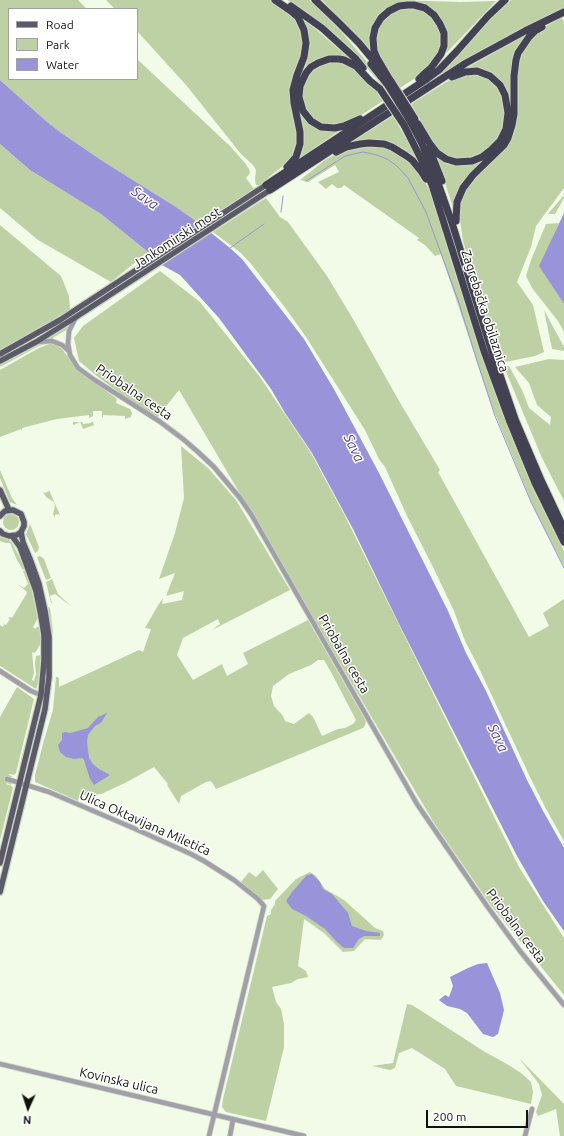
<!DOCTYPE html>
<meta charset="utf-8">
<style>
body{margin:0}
#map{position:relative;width:564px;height:1136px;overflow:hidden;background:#f2fae8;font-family:Ubuntu,sans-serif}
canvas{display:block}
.legend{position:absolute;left:8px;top:8px;width:130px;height:72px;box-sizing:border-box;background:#fff;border:1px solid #9fa19e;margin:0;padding:5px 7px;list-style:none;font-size:12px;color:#10130d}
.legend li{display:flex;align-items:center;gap:8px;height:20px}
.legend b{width:20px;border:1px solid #9fa19e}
.north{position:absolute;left:8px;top:1088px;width:40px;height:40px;-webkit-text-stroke:3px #fff;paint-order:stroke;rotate:183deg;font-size:11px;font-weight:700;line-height:16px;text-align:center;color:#10130d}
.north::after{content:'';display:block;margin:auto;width:14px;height:18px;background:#10130d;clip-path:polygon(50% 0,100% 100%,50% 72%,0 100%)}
.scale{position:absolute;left:426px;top:1110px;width:102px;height:18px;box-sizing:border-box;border:2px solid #10130d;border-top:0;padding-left:5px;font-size:12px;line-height:14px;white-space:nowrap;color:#10130d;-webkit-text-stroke:3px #fff;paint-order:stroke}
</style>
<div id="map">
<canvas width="564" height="1136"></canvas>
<ul class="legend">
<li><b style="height:5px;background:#5b5a68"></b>Road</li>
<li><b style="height:11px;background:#bed1a5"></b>Park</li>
<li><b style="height:11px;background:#9993d9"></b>Water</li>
</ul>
<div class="north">N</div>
<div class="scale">200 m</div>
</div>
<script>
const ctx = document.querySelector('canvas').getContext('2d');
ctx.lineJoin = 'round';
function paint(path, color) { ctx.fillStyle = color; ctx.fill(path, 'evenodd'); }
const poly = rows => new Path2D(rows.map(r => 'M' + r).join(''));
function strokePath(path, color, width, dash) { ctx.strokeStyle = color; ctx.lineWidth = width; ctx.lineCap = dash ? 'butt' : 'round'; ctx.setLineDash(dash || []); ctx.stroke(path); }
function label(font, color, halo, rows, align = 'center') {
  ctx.font = font + ' Ubuntu,sans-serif'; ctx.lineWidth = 3; ctx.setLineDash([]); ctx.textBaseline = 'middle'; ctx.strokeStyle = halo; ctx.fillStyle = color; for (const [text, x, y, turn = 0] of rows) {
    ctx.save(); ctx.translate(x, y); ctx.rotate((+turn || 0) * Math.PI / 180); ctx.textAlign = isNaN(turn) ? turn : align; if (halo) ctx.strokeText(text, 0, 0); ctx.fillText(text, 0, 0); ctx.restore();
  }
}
const green = poly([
 [0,0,78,0,87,9,9,9,9,79,137,79,137,59,230,146,245,163,249,169,250,173,246,178,254,189,200,224,176,207,104,162,60,132,46,121,0,80],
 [106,0,270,0,287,11,297,21,303,36,302,50,293,79,298,131,296,152,288,162,259,185,256,185,255,180,256,170,253,165,241,154,186,85,137,31,137,9,115,9],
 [287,0,309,0,319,9,339,29,356,49,374,70,391,95,390,96,382,85,357,57,301,9],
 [322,0,398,0,460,2,496,1,438,62,445,28,415,3,377,20,376,59,354,34],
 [511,0,564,0,564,9,493,44,470,57,407,97,434,77,495,14],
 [413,7,426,12,439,25,442,41,437,57,420,75,400,88,382,61,376,47,376,41,379,25,391,12,396,9],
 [300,16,320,33,351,60,322,58,297,90,312,124,343,128,300,158,303,148,304,136,297,106,296,94,309,43,307,29],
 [561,18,564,21,564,188,536,226,531,247,517,282,533,305,544,352,535,356,500,363,463,241,460,220,460,210,461,200,466,191,472,180,504,149,521,53,526,44,541,29],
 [531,32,521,43,512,112,503,86,467,68],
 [337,61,352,66,370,83,383,101,355,119,340,126,320,124,306,112,301,90,307,75,320,63],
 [476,74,488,78,499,88,505,108,504,124,499,136,496,141,483,153,472,158,458,159,446,156,441,152,434,144,411,104,448,81,457,77],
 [393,116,404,135,419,163,406,150,394,144,350,143],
 [503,140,470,174,454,211,442,174,433,150,464,164],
 [0,144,30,170,101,214,148,252,111,282,38,240,0,208],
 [360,146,383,146,404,156,424,179,432,197,457,279,498,402,532,487,564,551,564,567,533,506,491,404,441,254,435,256,425,245,417,240,419,238,344,185,341,188,337,188,332,184,326,189,318,182,339,172,335,165,308,182,300,180,325,160,334,155],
 [564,195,564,198,555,214,548,214],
 [266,198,280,217,288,222,327,276,353,319,399,401,440,470,438,472,529,637,549,626,543,613,564,599,564,841,546,809,530,777,477,664,465,641,454,611,433,567,407,516,385,467,379,459,365,430,306,337,284,306,252,265,241,253,213,232],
 [559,223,540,266,564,304,564,332,558,321,532,288,526,276,531,260,546,224],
 [0,225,61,276,69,296,70,310,0,352],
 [160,271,200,302,260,377,311,453,345,516,519,867,564,938,564,995,490,904,434,823,179,390,156,419,98,377,79,361,74,338,83,326],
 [84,307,84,309,39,337,0,359,0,356],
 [544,310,564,347,564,351,552,349],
 [70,324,68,329,51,339,45,339],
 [46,343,45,344,37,347,0,367,0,365,39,345],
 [51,343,55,344,62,349,77,369,117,399,116,403,130,409,132,413,131,417,125,419,125,416,103,415,103,418,102,417,102,411,93,411,93,416,89,418,89,415,57,419,22,428,22,431,21,429,0,437,0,370,37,349],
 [549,359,564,360,564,501,542,458,504,367,509,366,522,390,529,408,550,425,551,417,537,405,529,383,515,367],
 [73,422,82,422,83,424,91,423,91,422,93,422,94,425,83,429,80,422,73,425],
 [181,446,208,468,236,500,290,590,212,630,220,624,218,619,183,638,177,655,193,680,222,664,227,676,248,664,243,653,308,620,366,721,365,725,363,728,216,789,211,781,206,782,181,796,179,804,167,785,168,784,154,767,125,783,101,794,89,796,80,794,78,801,35,782,35,775,44,740,53,710,56,677,58,677,59,679,59,687,139,650,143,652,151,629,145,628,157,607,163,598,162,604,182,600,184,591,166,596,175,573,159,579,175,533,184,498],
 [318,660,324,660,331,672,356,720,353,724,345,728,338,729,322,736,313,717,309,713,294,724,285,721,283,716,274,706,271,696,273,686,289,674,311,665],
 [0,470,12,498,17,505,10,502,0,478],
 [48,489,49,490,60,515,60,516,59,514,55,515,55,518,53,514,55,506,54,502,46,497,43,492,45,493,49,491],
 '3 522a8 8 0 1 1 16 0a8 8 0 1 1-16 0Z',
 [30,524,39,547,38,551,35,553,26,534],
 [0,537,9,540,12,543,25,568,23,570,17,560,10,543,6,543,0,541],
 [40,556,44,559,51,578,46,580,37,557],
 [23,571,26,571,31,587,38,618,33,627,35,629,37,627,39,627,40,633,41,643,35,653,32,652,34,673,32,680,34,681,36,674,35,663,36,656,41,655,39,676,37,687,36,689,0,666,0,625,3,627,4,624,6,625,10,619,8,618,10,617,12,618,27,593,26,591,17,584,24,588,28,584],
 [52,579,58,594,72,607,55,594,50,596,52,603,51,603,46,582],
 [48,607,50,608,53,632,52,633,50,632],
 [46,652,48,662,45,696,41,713,27,770,36,731],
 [17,687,34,699,16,773,14,775,9,774,9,775,13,777,8,777,7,781,12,783,11,785,7,783,6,784,12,786,13,788,0,840,0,717],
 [37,698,38,701,20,768,19,768],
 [263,870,278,889,270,899,262,900,241,882,249,872,256,877],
 [310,872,316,876,325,889,344,900,375,928,383,931,384,935,381,940,365,939,354,951,343,952,324,933,304,919,298,966,306,971,308,977,298,979,291,983,272,987,276,1002,281,1009,284,1024,284,1047,266,1121,226,1112,222,1107,223,1099,267,916,271,914,271,910,275,904,275,901,296,879],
 [407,1004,412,1005,423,1012,485,1052,507,1064,521,1073,531,1082,533,1092,531,1104,456,1086,445,1069,412,1048,399,1053,395,1068,390,1070,372,1066,393,1063],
 [519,1058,564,1104,564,1136,560,1136,556,1109,538,1116,536,1112,542,1095,539,1084]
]);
const water = poly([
 [0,80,46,121,60,132,104,162,176,207,200,224,230,248,242,259,304,339,335,391,379,473,448,611,466,653,486,691,527,780,543,811,564,848,564,931,543,901,517,856,398,622,353,529,312,453,285,413,271,389,219,318,180,275,162,265,148,252,101,214,30,170,0,144],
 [564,213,564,304,539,266],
 [107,713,101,723,95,726,88,735,87,742,89,758,93,764,99,769,110,775,94,785,90,779,84,760,82,758,74,759,66,757,60,752,58,745,62,740,62,733,65,732,70,733,88,728,98,717],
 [312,874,320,882,323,889,332,894,348,913,352,926,366,931,380,933,380,936,364,936,359,939,353,948,344,948,337,942,325,929,306,916,292,909,286,901,292,892,307,875],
 [487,963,500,993,504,1010,498,1034,493,1037,483,1034,467,1013,460,1009,447,1006,439,1000,445,995,449,997,453,986,450,977,468,968,478,964]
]);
const stream = poly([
 [306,181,345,156,363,152,377,155,387,159,397,166,408,178,426,212,459,303,478,364,495,416,531,502,564,568],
 [281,212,283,196],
 [230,248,264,224]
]);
const minor = poly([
 [76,317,69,331,68,344,70,355,78,368,93,379,159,421,183,439,198,452,214,467,240,498,251,514,417,804,487,906,520,951,564,1005],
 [37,342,52,341,62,345,69,351],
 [0,671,31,691,41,695],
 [7,779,49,792,131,827,191,854,204,861,234,880,258,899,264,906,209,1136],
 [0,1064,304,1136],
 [230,1136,233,1119],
 [525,1136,532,1109]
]);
const major = poly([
 [0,354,60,320,266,185],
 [0,361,36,342,76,317,270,190],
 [0,490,9,510],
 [0,516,5,511,13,510,21,514,24,522,24,526,21,532,17,535,9,536,3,534,0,531],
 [0,863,41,695,44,661,44,635,41,616,36,591,20,547,12,536],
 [0,892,45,709,49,677,49,637,45,611,39,584,30,559,23,542,21,532]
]);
const highway = poly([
 [275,0,291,11,298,17,304,30,306,43,304,57,297,75,293,90,294,103,300,132,300,144,296,157,287,167],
 [315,0,337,21,359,43,378,66],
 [291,6,322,28,355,58,363,68],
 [371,64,387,84],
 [390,80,377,58,374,51,373,38,375,28,381,18,389,11,399,6,408,5,414,5,425,8,434,15,440,24,444,33,444,46,441,54,431,68,423,75,419,79],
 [360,119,344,126,335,128,321,127,311,121,303,111,299,97,300,86,306,73,311,67,318,63,329,59,339,59,344,60,356,66,370,81,380,89],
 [410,121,422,144,438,183,452,223,491,349,515,419,541,480,564,529],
 [418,124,430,144,437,153,446,159,456,162,472,161,482,157,491,150,500,141,506,129,508,113,505,95,500,85,490,76,477,71,465,72,452,77],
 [404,125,422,161,432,185,484,351,510,422,535,483,564,542],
 [429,148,442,181],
 [336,152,346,147,360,144,369,143,384,144,392,147,405,155,412,160,421,171,426,179],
 [266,185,427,79,439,70,457,51,488,16,505,0],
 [270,190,466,63,525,31,564,12],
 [456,221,457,202,463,188,473,175,504,145,508,138,512,125,514,114,514,76,516,60,518,53,529,37,535,31,542,27]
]);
const highwayBridge = poly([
 [391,81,415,119],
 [387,84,410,121],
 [380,89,404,125]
]);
const streetNames = [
 ["Jankomirski most",177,238,-33],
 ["Zagrebačka obilaznica",485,311,72],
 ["Priobalna cesta",134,392,34],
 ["Priobalna cesta",344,654,60],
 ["Ulica Oktavijana Miletića",145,823,24],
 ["Priobalna cesta",516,926,53],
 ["Kovinska ulica",119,1081,13]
];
const waterNames = [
 ["Sava",145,198,35],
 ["Sava",354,448,64],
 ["Sava",498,738,64]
];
paint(green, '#bed1a5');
paint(water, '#9993d9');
strokePath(stream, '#9993d9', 1);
strokePath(minor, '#ced5c5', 6);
strokePath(major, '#ced5c5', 8);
strokePath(highway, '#ced5c5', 9);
strokePath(minor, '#a1a0a9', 4.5);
strokePath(major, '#5b5a68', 5.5);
strokePath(highway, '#434252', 7);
strokePath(highwayBridge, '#ced5c5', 9, []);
strokePath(highwayBridge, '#434252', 7);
label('13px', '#10130d', '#fff', streetNames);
label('italic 14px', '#4a3b8e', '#fff', waterNames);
</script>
